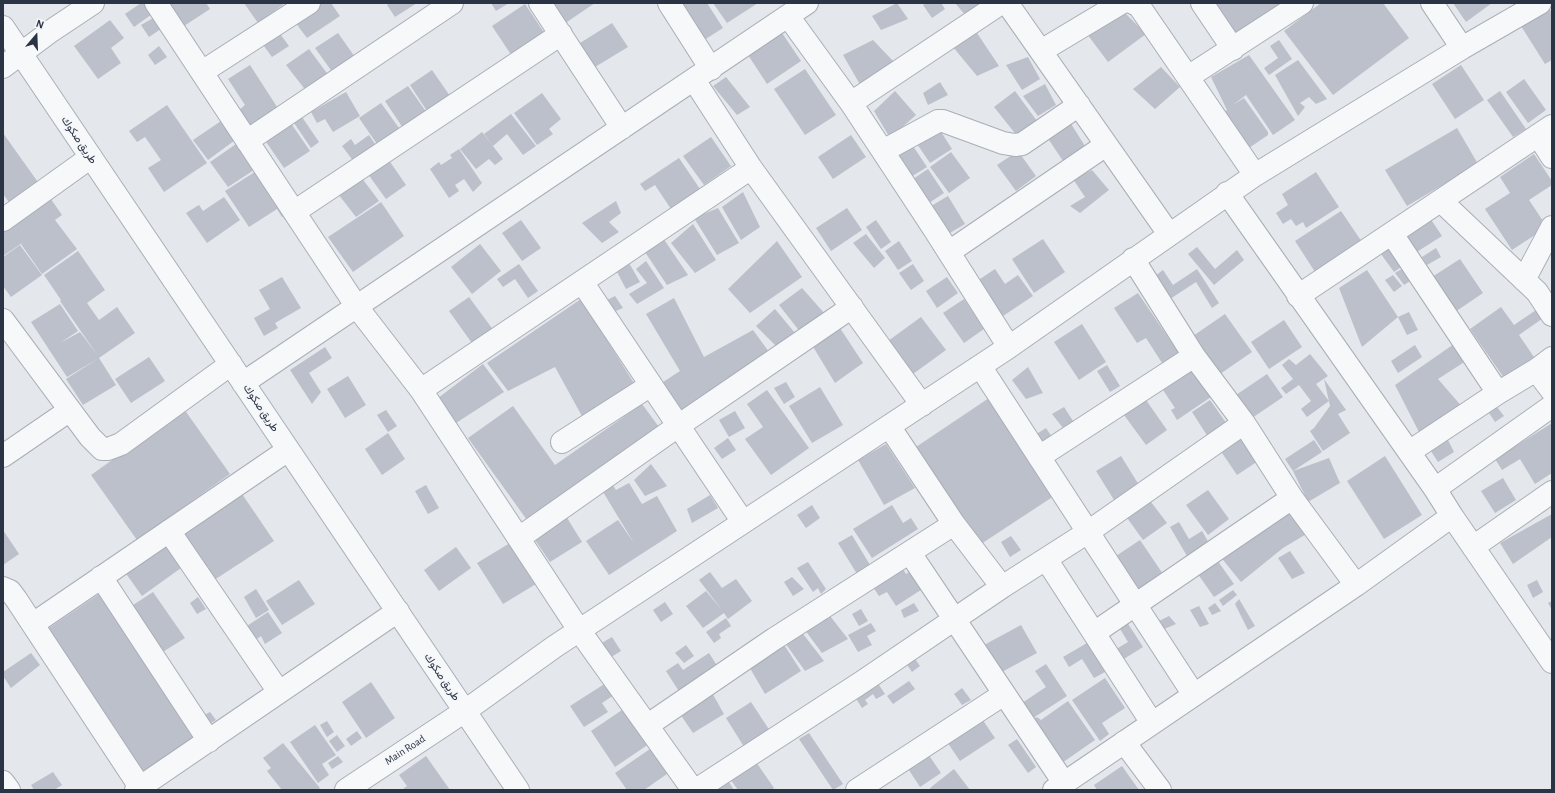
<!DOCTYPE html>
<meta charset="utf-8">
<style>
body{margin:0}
#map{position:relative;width:1555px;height:793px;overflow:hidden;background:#e4e7ec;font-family:"Alegreya Sans",sans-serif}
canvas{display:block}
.frame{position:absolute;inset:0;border:4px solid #2b3445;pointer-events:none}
.north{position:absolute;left:16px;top:16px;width:40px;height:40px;-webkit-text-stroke:3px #f4f6f9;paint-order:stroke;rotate:19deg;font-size:11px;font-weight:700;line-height:16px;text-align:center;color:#2b3445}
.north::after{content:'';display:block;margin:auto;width:14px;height:18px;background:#2b3445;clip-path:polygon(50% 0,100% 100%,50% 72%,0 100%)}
</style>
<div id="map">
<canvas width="1555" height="793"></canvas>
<div class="frame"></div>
<div class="north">N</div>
</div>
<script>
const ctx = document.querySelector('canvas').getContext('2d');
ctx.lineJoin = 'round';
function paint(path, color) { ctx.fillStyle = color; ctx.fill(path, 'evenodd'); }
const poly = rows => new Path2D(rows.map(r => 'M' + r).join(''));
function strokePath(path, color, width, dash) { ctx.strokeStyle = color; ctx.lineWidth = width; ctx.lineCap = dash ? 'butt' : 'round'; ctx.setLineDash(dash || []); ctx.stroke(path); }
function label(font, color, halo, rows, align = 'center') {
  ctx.font = font + ' "Alegreya Sans",Vazirmatn,sans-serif'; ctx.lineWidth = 3; ctx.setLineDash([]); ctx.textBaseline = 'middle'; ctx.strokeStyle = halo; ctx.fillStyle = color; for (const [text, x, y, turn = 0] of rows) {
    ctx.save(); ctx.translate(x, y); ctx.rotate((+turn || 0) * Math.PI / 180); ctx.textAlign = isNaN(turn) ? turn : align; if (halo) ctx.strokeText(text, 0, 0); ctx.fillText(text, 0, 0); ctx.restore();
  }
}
const building = poly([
 [141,3,149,3,155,12,134,27,125,14],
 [169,3,206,3,210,9,184,26],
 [244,3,283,3,284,4,258,23],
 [314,3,331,3,340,16,307,38,292,18],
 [389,3,417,3,395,17,387,5],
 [491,3,509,3,496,11],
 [549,3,595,3,564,24],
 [677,3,707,3,723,28,701,42],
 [713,3,758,3,727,23],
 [897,3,908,19,881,30,872,16],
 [926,3,941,3,945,9,932,18,923,5],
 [955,3,977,3,979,6,966,16],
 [1216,3,1295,3,1240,39],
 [1321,3,1383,3,1409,38,1333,95,1284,31],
 [1453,3,1492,3,1466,22],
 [525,4,545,34,512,56,492,26],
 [1549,8,1552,13,1552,60,1545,64,1521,26],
 [1124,12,1146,34,1108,62,1087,34],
 [153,18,161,29,149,37,141,25],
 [110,20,124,38,111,48,121,63,98,79,74,46],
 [612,23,628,47,595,67,580,43],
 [275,27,289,46,272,57,258,38],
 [338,33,355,57,333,73,315,48],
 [782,33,801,61,767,84,748,55],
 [977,33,999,66,977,76,953,47],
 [873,40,894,62,862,88,843,55],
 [1279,40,1292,59,1269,75,1264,68,1278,58,1270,46],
 [159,46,167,57,155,65,148,55],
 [309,49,329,76,307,92,286,65],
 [1249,55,1295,120,1273,135,1246,95,1233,105,1244,98,1268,132,1268,135,1249,148,1224,112,1227,110,1211,77],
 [1028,57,1040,79,1022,90,1006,65],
 [1298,60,1327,99,1316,104,1309,97,1300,103,1305,107,1298,116,1275,75],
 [250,65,279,110,250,129,239,110,245,105,228,79],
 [1461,65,1484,100,1455,119,1432,84],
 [1161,67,1180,87,1155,109,1133,89],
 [805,69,836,115,805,135,774,89],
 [432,70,450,96,427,111,410,85],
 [726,77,750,107,737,115,713,86],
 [1524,79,1546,110,1528,123,1506,92],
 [940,82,948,95,928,105,923,93],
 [1045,84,1056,105,1038,116,1023,96],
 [408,86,427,113,403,128,385,101],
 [895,91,916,115,890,138,874,111],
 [1015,91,1037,121,1018,137,994,107],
 [1500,91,1526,129,1513,137,1487,100],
 [346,92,360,116,333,132,325,119,317,123,311,112],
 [542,93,561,119,549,129,553,134,537,145,514,113],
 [381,103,399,128,377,144,359,118],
 [167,105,207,163,164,192,148,168,161,160,145,137,137,142,129,131],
 [511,114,536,146,523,155,507,134,493,146,484,134],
 [302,117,319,142,311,148,294,123],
 [224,119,238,138,208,160,193,140],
 [288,119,310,151,284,168,262,136],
 [1068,119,1085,146,1063,161,1045,134],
 [938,127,952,149,930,163,915,141],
 [1457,128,1478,164,1407,206,1385,170],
 [482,132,503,159,495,165,489,159,476,169,460,149],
 [3,133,40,185,11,205,3,194],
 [369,135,377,147,354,162,342,146,351,139,355,145],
 [851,135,866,157,833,179,818,157],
 [711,137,731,166,704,185,683,156],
 [909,140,927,167,906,180,889,153],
 [239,142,257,168,228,187,210,162],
 [459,149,482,183,473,192,464,179,455,185,459,191,449,198,430,169,439,162,441,165,452,158,450,155],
 [1018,151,1036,176,1016,191,997,165],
 [951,152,970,178,949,193,930,167],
 [1534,154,1552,181,1552,185,1529,200,1547,227,1512,250,1485,209,1510,193,1500,177],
 [386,156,406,185,386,199,365,170],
 [679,158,700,189,671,209,655,185,645,191,640,184],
 [261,168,290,212,282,217,277,209,249,227,225,191],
 [928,169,944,193,923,207,907,183],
 [1092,170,1109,190,1080,213,1070,206,1085,197,1073,179],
 [1316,172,1339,207,1306,228,1303,222,1296,226,1291,219,1283,224,1276,213,1288,205,1282,194],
 [358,173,379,201,356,217,335,190],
 [46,192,62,215,55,220,77,249,42,274,21,244,25,241,3,256,3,222],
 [743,192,760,227,741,240,722,207],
 [948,196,965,224,943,237,926,209],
 [224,197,240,220,207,243,186,213,199,205,203,211],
 [616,201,621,213,609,222,619,232,602,243,582,223],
 [381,202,404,236,380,253,369,237,380,253,353,272,328,237],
 [718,208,739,243,717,255,694,218],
 [847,208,862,230,831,251,816,228],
 [1341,211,1364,245,1317,275,1295,241],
 [1428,215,1442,236,1412,255,1399,234],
 [521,220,541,248,522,261,502,233],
 [876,220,891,242,881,249,866,227],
 [693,224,716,260,695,273,671,243],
 [866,234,885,258,874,268,853,243],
 [663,238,688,275,667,285,643,249],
 [1043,239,1065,272,1034,293,1012,259],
 [777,241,802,277,750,313,728,289],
 [899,241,912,261,898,270,885,251],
 [1388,243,1404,265,1394,272,1378,250],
 [480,244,501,271,472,294,451,267],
 [20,245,42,275,11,297,3,286,3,257],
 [1197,247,1215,269,1237,250,1244,260,1214,285,1188,254],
 [1436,248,1441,257,1427,265,1422,257],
 [78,251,105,290,87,303,99,320,117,307,135,333,99,358,67,377,31,322,60,304,78,331,60,343,80,332,98,356,60,301,61,300,44,275],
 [1460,259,1483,293,1455,312,1432,277],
 [646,261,664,288,637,304,629,294,647,283,636,269],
 [629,263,640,282,626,289,616,270],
 [519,264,538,291,528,298,515,279,503,287,497,279],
 [913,264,924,281,911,290,899,273],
 [1405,267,1413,279,1404,285,1395,273],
 [995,269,1005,284,1018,275,1033,296,997,320,977,281],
 [1197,269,1219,303,1212,308,1196,282,1170,299,1155,276,1163,270,1173,285],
 [1367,270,1398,317,1362,347,1339,288],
 [1393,275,1402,286,1394,292,1385,280],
 [282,277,301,308,275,323,278,328,264,336,254,318,270,309,259,290],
 [947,277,958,293,937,308,926,291],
 [802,288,825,314,801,333,779,305],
 [1138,293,1180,355,1164,366,1146,338,1137,343,1114,308],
 [615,296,623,308,611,313,605,301],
 [469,297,494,331,474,346,449,311],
 [674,298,704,357,753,330,772,356,678,420,657,386,680,371,646,314],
 [581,299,637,388,583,418,555,367,508,391,487,363],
 [964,299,984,329,964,343,943,313],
 [1501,307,1514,325,1539,308,1546,316,1519,335,1534,357,1504,378,1470,329],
 [775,309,795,333,777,347,756,326],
 [1409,312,1418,330,1407,335,1398,317],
 [1225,314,1252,352,1220,374,1193,336],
 [921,317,946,350,913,374,888,341],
 [1284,320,1302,347,1269,369,1251,342],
 [1082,324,1106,362,1079,380,1054,342],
 [840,328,863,363,835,383,812,345],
 [1454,344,1466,361,1438,379,1464,409,1420,434,1395,385],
 [1415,345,1422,357,1398,373,1391,361],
 [325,347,332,358,309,373,321,392,312,404,290,370],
 [1310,354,1328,376,1316,384,1329,401,1307,417,1301,409,1311,401,1299,385,1286,394,1281,388,1293,379,1282,365,1289,359,1296,365],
 [149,357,165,381,131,403,115,379],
 [99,358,116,385,83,405,66,379],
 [483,364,504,392,456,423,438,398],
 [1107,365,1120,386,1110,392,1097,371],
 [1195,366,1214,395,1177,420,1171,410,1175,408,1161,387],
 [1028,367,1043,393,1026,399,1012,380],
 [1267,374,1283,397,1252,418,1236,395],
 [348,376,366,405,345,418,327,389],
 [1324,379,1346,410,1338,414,1350,433,1323,451,1310,431,1314,428,1330,406],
 [786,382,795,397,784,404,774,388],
 [820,387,843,425,812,443,789,406],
 [767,390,809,448,771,475,745,439,763,427,747,404],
 [989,398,1054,496,981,544,916,447],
 [1146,400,1167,430,1146,445,1124,415],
 [1210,400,1227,424,1208,437,1192,412],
 [642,404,659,427,527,520,468,438,513,406,555,465],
 [1064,407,1075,424,1063,428,1052,414],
 [1497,407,1504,416,1495,422,1489,413],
 [184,409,230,474,137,540,91,475],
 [386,410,397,426,388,432,377,415],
 [735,411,745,428,729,437,719,420],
 [1552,423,1552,473,1535,484,1520,459,1502,470,1495,459],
 [1046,428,1054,440,1042,446,1035,435],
 [388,433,405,459,382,475,365,449],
 [1241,436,1258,461,1237,475,1220,450],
 [1446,436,1454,452,1438,462,1427,445],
 [728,438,736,450,722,459,714,448],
 [1314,440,1322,452,1293,471,1285,459],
 [886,444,915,488,884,505,858,460],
 [1121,456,1139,485,1114,500,1096,471],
 [1385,456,1422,515,1384,539,1347,481],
 [1329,458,1340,483,1308,502,1293,471],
 [651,464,667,486,645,496,634,480],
 [1503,478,1516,500,1495,513,1481,491],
 [610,481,616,490,629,483,642,504,657,496,677,531,609,575,586,541,618,520,634,543,600,487],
 [426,485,439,508,428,514,415,491],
 [238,488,274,541,208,584,173,530],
 [1208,490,1229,519,1208,535,1186,505],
 [710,495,718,508,692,523,687,509],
 [1148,498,1167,523,1143,540,1125,515],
 [1292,504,1308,533,1283,548,1241,582,1219,555],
 [812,505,820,518,806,528,797,515],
 [892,505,903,523,911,518,918,529,872,558,853,529],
 [564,513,582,542,550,562,531,534],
 [1552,514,1552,537,1513,564,1500,543],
 [1179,522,1189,539,1202,531,1209,543,1187,556,1170,527],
 [3,530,19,554,3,565],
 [852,535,870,565,857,574,838,543],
 [1011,536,1021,550,1010,557,1001,542],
 [161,540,181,568,142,596,122,568],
 [1140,540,1163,574,1136,592,1113,558],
 [510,543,536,584,503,604,477,563],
 [456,547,471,568,439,591,424,570],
 [1290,551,1305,573,1292,579,1278,558],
 [1215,557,1234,584,1214,597,1195,570],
 [808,562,826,589,821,594,818,588,813,592,797,568],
 [900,564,906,574,912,570,924,588,896,606,887,592,879,596,871,584],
 [710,572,722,588,736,579,752,601,728,619,724,613,703,628,686,606,706,591,722,610,699,580],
 [792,577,804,589,793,596,784,582],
 [299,580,315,604,282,625,266,601],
 [1537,580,1543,592,1533,598,1527,585],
 [256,589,269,610,256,618,244,597],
 [1233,590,1237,595,1223,606,1219,600],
 [102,592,200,736,141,776,43,632],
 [153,592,185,638,158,655,127,609],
 [198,597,206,609,197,614,190,603],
 [1239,599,1255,626,1248,630,1235,604],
 [1552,601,1552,610,1548,603],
 [665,602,673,614,661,622,653,610],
 [914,603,919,611,904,618,901,610],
 [1215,603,1221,611,1212,615,1208,608],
 [1199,606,1209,624,1200,627,1190,610],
 [861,609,868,621,859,626,852,614],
 [268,612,282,633,265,644,261,636,250,644,241,630],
 [827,612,848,639,822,653,802,626],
 [1169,616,1176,624,1162,630,1157,622],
 [726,618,731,626,719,634,721,638,714,643,706,632],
 [1125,619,1143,647,1119,662,1113,651,1128,642,1117,624],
 [871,623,876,631,867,636,872,645,858,652,848,635],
 [1021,625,1037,653,1000,673,984,645],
 [800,630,824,661,805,671,783,640],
 [612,637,621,651,608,659,600,644],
 [781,640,801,671,765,694,747,663],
 [1087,643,1105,672,1094,678,1082,659,1069,667,1063,657],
 [686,645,694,656,684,663,675,653],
 [31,653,40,665,11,688,3,676,3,672],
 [709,653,718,667,680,693,666,671,678,663,683,670],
 [913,656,920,666,912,672,905,662],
 [1046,664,1067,696,1030,720,1019,705,1046,687,1035,671],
 [1105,678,1125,708,1102,723,1109,734,1100,741,1072,700],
 [875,679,885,694,876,699,873,694,865,700,868,704,862,708,853,694],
 [909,681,915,689,893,704,887,696],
 [371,682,395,718,366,738,342,702],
 [606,683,614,695,602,703,608,712,584,727,570,706],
 [962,688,971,700,962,705,954,694],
 [711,691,724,714,693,733,678,711],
 [1068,701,1095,740,1059,765,1030,722,1037,717,1041,720],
 [751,702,772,734,746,750,726,718],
 [625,708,649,744,615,767,591,731],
 [210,712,216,720,206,726,200,717],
 [980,716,995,738,960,761,945,739],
 [327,721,334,732,327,737,320,725],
 [315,725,336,755,322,764,329,775,318,783,290,742],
 [357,731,362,738,351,746,346,739],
 [809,733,843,784,833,790,799,739],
 [337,735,345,746,337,752,329,741],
 [1017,739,1036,767,1028,773,1008,745],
 [283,743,320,788,318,790,282,790,267,771,271,768,263,758],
 [650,749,667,774,644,790,627,790,615,773],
 [926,751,941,773,920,787,905,764],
 [338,756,343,762,332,769,328,763],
 [426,756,450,790,404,790,403,789,407,786,399,775],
 [754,759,774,788,772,790,738,790,728,776],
 [1122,766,1139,790,1097,790,1094,785],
 [954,769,970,790,931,790,930,788],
 [53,772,62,785,54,790,34,790,31,785],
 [725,776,734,790,703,790]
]);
const minor = poly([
 [156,3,357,307,421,390,579,630,693,790],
 [540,3,622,128],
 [669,3,711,69],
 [1007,3,1169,234],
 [1133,3,1139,6,1255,175],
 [1202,3,1233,49],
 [1432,3,1462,48],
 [788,16,851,103,934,229,1009,347],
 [3,27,518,790],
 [1041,51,1121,3],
 [3,67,51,31,93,3],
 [202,72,309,3],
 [1188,77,1302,3],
 [694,80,751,168,922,405],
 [851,103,1001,3],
 [1538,135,1552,157],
 [247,141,452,3],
 [883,151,938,121,943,121,1003,143,1015,145,1022,144,1079,105],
 [1441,201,1537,292,1552,315],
 [294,212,561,34],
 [3,220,91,157],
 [1392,234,1498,393],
 [949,252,1106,145],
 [1133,259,1194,356,1244,423,1292,498,1356,585],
 [1524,280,1552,227],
 [582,282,743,522],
 [1298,296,1552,126],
 [3,320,90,437,102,449,108,449,121,444,231,364],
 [980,366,1194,695],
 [1536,370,1552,391],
 [243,383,807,3],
 [421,390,751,168],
 [562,442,651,385],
 [1409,452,1498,393,1536,370,1552,358],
 [3,456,70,410],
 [1039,457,1194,356],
 [1435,489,1552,406],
 [1452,516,1552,662],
 [169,531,279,692],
 [519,538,678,426,852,307],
 [1473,547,1552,492],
 [910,553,1064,783],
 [1046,559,1152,723],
 [101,577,209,741],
 [1002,587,1088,532,1244,423],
 [3,588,10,591,16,599,140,787],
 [33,624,288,450],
 [1094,633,1292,498],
 [648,725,774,639,954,524,889,426],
 [1124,742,1160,790],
 [3,782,9,790],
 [136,790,398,611],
 [346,790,465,711,554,647,1009,347,1255,175,1462,48,1540,3],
 [696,790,862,682,1002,587,954,524],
 [857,790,1004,694],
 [1054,790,1356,585,1452,516,1435,489,1227,193]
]);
const streetNames = [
 ["طريق صكوك",79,140,56],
 ["طريق صكوك",261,408,56],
 ["طريق صكوك",442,677,56],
 ["Main Road",405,750,-33]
];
paint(building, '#bbc0ca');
strokePath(minor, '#a9aeb7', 24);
strokePath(minor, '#f7f8fa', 22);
label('11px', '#2b3445', '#f4f6f9', streetNames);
</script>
